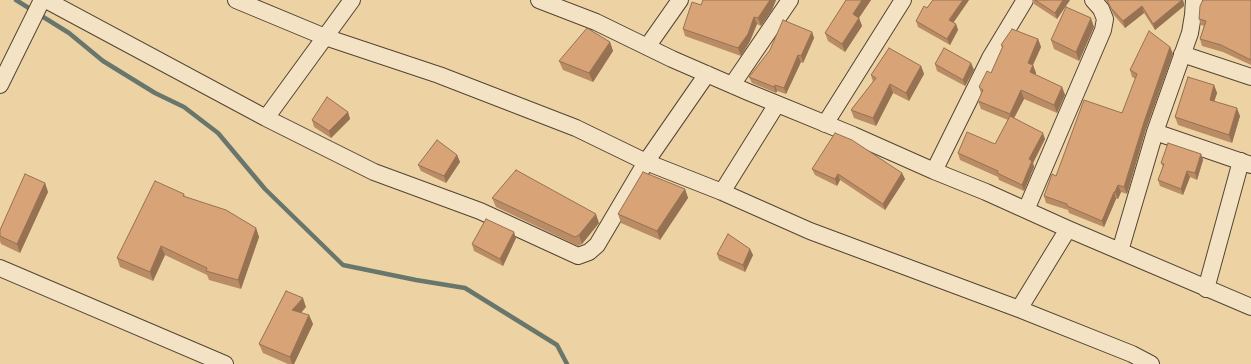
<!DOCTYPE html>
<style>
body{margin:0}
canvas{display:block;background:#edd2a4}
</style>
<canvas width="1251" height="364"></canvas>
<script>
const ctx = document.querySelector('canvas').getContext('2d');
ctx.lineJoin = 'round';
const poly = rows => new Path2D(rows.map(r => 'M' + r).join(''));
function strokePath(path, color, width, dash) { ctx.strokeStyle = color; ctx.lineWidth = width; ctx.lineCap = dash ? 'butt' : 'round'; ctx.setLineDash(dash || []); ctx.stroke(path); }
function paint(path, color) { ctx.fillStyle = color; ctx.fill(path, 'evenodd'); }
const stream = poly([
 [16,0,69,33,103,61,155,93,184,107,218,133,265,189,343,265,416,280,465,288,557,345,567,364]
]);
const minor = poly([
 [46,0,266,118,374,172,480,211,578,256,589,252,597,245,646,162,707,74],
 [236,0,325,37,439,75,576,128,646,162,722,192,810,231,1019,309,1132,354,1151,364],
 [539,0,596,22,672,59,748,92,853,135,934,171,986,192,1068,229,1251,307],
 [647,47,680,0],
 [1182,54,1251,77],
 [0,85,42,0],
 [732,85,790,0],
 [266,118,352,0],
 [825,124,903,0],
 [1155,132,1251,165],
 [934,171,990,58,1025,0],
 [722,192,777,104],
 [1026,210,1103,30,1105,19,1101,9,1093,0],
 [1120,251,1155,132,1190,33,1193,15,1194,0],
 [0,268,225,364],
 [1206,289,1241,161],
 [1019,309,1068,229]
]);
const wall = poly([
 [703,0,776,0,772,10,761,26,757,24,750,41,741,56,685,36,683,29,701,5],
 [845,0,871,0,859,18,862,26,845,52,828,41,825,33,846,0],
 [933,0,969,0,953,23,956,24,958,30,950,45,918,27,916,21],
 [1032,0,1070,0,1057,19,1034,4],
 [1106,0,1183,0,1184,4,1184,6,1155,30,1144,13,1125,28,1113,14,1108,3],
 [1251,0,1251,65,1223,52,1202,46,1200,39,1204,26,1201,25,1199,19],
 [1094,27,1079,61,1054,49,1051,40],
 [812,32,814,38,803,63,801,62,786,94,777,91,776,93,752,83,749,77],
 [1038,39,1041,47,1033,65,1036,73,1035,75,1062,87,1065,95,1057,113,1024,99,1014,118,1045,139,1033,163,1034,167,1024,191,999,180,998,177,960,160,958,153,995,144,1008,120,981,109,978,101,981,93,979,87,991,73,1002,48,1001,45],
 [610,42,613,51,593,82,563,70,559,61],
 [1170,47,1173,54,1146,129,1127,194,1121,192,1118,199,1116,199,1104,227,1069,213,1068,210,1046,203,1044,196,1056,176,1122,113,1136,79,1132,77,1130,70],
 [971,63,974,70,965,86,937,71,935,64],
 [921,66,924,74,909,101,893,93,876,126,854,118,851,110,873,82,871,75],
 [1214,85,1217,93,1214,102,1240,116,1232,143,1178,125,1175,117],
 [348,112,350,119,331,138,314,127,312,120],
 [1201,154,1203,160,1197,180,1190,177,1183,195,1160,186,1158,180,1163,167,1161,163],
 [457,155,460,162,446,183,421,171,418,165],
 [812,169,902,173,905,179,885,210,840,180,837,186,815,175],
 [45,183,48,192,20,253,1,244,0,241,0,230],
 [685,189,688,198,660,240,621,223,618,214],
 [184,194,185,197,256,228,259,237,241,289,209,280,207,275,165,255,153,281,120,267,117,258],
 [492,198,599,223,582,244,578,246,496,207],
 [516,238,503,266,474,251,472,244],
 [750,249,753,255,745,272,719,260,717,254],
 [306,307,301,313,309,315,313,324,294,364,288,364,263,353,259,344]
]);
const shadedWall = poly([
 [770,0,776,0,772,10,761,26,758,18],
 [862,0,871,0,856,22,853,14],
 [963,0,969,0,951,26,949,20],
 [1063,0,1070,0,1057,19,1055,13],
 [1182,0,1183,0,1184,4,1184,6,1155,30,1153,24],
 [1142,6,1144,13,1125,28,1123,21],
 [754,17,757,24,750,41,741,56,738,48],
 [859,18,862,26,845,52,842,44],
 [1091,18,1094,27,1079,61,1076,52],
 [956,24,958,30,950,45,947,39],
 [812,32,814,38,803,63,801,56],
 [1038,39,1041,47,1032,67,1033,65,1036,73,1033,80,1030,72,1028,63],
 [610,42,613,51,593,82,589,73],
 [1170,47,1173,54,1146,129,1127,194,1124,187,1144,122],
 [798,55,801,62,786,94,784,88],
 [971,63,974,70,965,86,963,80],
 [921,66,924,74,909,101,906,93],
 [890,84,893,93,876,126,873,118],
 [775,85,777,91,776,93,774,87],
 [1214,85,1217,93,1212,108,1210,100],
 [1062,87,1065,95,1057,113,1054,105],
 [1021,90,1024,99,1012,122,1010,114],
 [1237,108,1240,116,1232,143,1229,135],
 [348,112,350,119,331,138,329,131],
 [1043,133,1045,139,1033,163,1034,167,1024,191,1022,185,1029,159],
 [1201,154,1203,160,1197,180,1195,173],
 [457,155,460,162,446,183,444,176],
 [1187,171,1190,177,1183,195,1181,189],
 [902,173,905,179,885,210,883,204],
 [838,174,840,180,837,186,835,179],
 [45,183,48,192,20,253,17,244],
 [1118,185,1121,192,1118,199,1115,192],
 [685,189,688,198,660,240,657,231],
 [1114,192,1116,199,1104,227,1102,221],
 [596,214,599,223,582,244,579,235],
 [256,228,259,237,241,289,238,280],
 [514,232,516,238,503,266,500,259],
 [161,246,165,255,153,281,150,272],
 [750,249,753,255,745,272,743,265],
 [303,298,306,307,295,319,292,310],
 [309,315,313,324,294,364,292,364,290,357]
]);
const building = poly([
 [703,0,770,0,758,18,754,17,748,34,738,48,683,29,692,2,701,5,703,0],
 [846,0,862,0,853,14,859,18,842,44,825,33,846,0],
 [933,0,963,0,949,20,956,24,947,39,916,21,924,6,927,8,933,0],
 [1035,0,1063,0,1055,13,1035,0],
 [1107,0,1182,0,1153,24,1142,6,1123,21,1111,8,1107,0],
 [1203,0,1251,0,1251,60,1221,45,1200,39,1206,21,1199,19,1200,6,1203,0],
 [1066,7,1091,18,1076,52,1051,40,1066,7],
 [783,20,812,32,801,56,798,55,784,88,775,85,774,87,749,77,770,50,783,20],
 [587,28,610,42,589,73,559,61,587,28],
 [1012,29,1038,39,1028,63,1033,65,1030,72,1062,87,1054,105,1021,90,1010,114,978,101,983,90,979,87,987,71,991,73,1003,46,1001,45,1012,29],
 [1149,31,1170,47,1144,122,1124,187,1118,185,1115,192,1114,192,1102,221,1067,206,1067,204,1044,196,1052,174,1056,176,1084,100,1122,113,1137,74,1130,70,1149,31],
 [889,48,921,66,906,93,890,84,873,118,851,110,876,78,871,75,889,48],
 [944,48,971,63,963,80,935,64,944,48],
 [1188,77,1214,85,1210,100,1237,108,1229,135,1175,117,1188,77],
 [327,97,348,112,329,131,312,120,327,97],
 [1010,116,1043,133,1029,159,1032,161,1022,185,997,173,998,171,958,153,967,132,995,144,1010,116],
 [835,133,852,140,902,173,883,204,838,174,835,179,812,169,835,133],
 [437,140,457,155,444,176,418,165,437,140],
 [1168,143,1201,154,1195,173,1187,171,1181,189,1158,180,1164,164,1161,163,1168,143],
 [516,170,596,214,579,235,575,237,492,198,516,170],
 [643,172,685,189,657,231,618,214,643,172],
 [25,174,45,183,17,244,0,236,0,230,25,174],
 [155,181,184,194,183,196,226,210,256,228,238,280,206,271,207,268,161,246,150,272,117,258,155,181],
 [486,219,514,232,500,259,472,244,486,219],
 [728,234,750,249,743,265,717,254,728,234],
 [286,291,303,298,292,310,309,315,290,357,259,344,286,291]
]);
strokePath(stream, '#69766c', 4.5);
strokePath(minor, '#534433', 18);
strokePath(minor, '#f3e2c4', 16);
paint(wall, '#b98c66');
paint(shadedWall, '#967253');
paint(building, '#d7a377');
strokePath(building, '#967253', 1);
</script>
